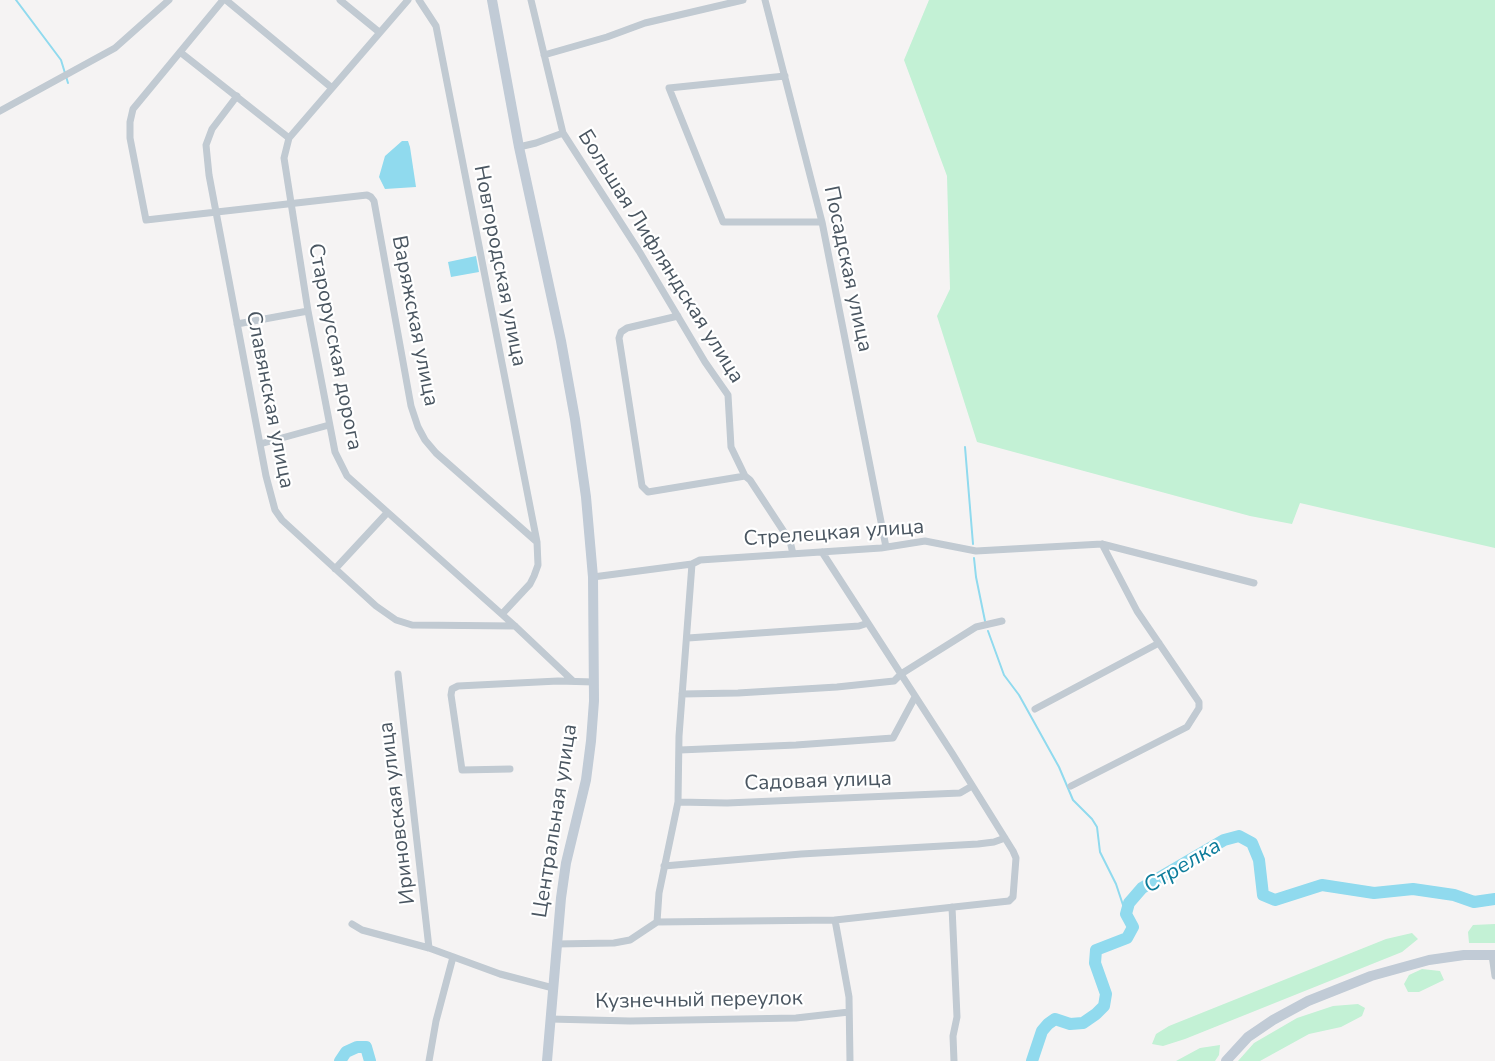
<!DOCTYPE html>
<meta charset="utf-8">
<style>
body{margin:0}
canvas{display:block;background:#f5f3f3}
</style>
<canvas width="1495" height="1061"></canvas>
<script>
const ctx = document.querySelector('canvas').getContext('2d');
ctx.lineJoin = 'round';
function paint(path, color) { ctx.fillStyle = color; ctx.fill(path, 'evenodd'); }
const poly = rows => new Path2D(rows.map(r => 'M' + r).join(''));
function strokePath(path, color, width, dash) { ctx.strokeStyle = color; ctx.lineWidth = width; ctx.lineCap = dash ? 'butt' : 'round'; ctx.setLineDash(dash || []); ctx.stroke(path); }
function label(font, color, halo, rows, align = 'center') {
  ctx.font = font + ' "Nunito Sans",sans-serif'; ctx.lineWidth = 4.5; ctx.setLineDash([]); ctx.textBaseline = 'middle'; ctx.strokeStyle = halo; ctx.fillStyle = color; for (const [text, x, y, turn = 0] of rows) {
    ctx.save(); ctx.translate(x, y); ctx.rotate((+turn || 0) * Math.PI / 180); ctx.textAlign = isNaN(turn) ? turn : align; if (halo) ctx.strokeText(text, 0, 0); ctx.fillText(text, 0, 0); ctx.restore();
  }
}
const green = poly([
 [929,0,1495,0,1495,548,1300,503,1292,524,1250,516,977,442,937,316,950,289,947,176,904,60],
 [1495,924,1495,943,1469,943,1468,932,1473,925],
 [1412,933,1418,939,1402,952,1185,1039,1163,1046,1152,1044,1156,1034,1169,1026,1386,939],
 [1422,969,1440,971,1444,980,1419,992,1408,992,1404,984,1409,975],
 [1358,1004,1365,1008,1362,1016,1341,1027,1309,1034,1260,1061,1238,1061,1254,1043,1297,1018,1333,1006],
 [1220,1045,1219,1055,1215,1061,1176,1061,1200,1048]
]);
const water = poly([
 [402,141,408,141,410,147,416,187,385,189,379,177,385,156],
 [476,256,479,272,451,277,448,262]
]);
const stream = poly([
 [16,0,61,60,68,83],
 [965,447,973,544],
 [974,558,976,577,985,621],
 [988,631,1004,675,1019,695,1059,767,1073,800,1092,819,1097,827,1100,852,1116,884,1126,914]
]);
const river = poly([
 [340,1061,346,1052,357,1047,366,1047,370,1061],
 [1032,1061,1042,1031,1048,1024,1055,1019,1070,1024,1083,1023,1096,1014,1104,1006,1106,994,1095,963,1096,950,1127,938,1133,927,1126,914,1129,903,1142,888,1224,840,1239,836,1252,843,1259,860,1263,895,1275,900,1322,885,1374,893,1413,889,1454,895,1474,902,1495,899]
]);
const street = poly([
 [223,0,133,109,130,122,130,138,146,220,367,195,371,197,374,201,411,406,418,427,425,440,436,453,537,542,538,565,534,576,530,584,502,614],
 [226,0,332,88],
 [340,0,379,32],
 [408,0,289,138,284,158,308,311,335,452,347,476,515,626,573,681],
 [419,0,436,26,537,542],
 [531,0,563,133,639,251,705,362,728,395,731,447,745,476,750,480,790,541,793,554],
 [765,0,822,222,886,547],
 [180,52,289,138],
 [544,55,607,37,645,23,743,0],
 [785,76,669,88,723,222,822,222],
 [237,96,212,129,206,145,209,175,266,476,275,510,282,520,376,606,396,620,412,625,515,626],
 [0,111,115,48,169,0],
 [519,147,536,143,563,133],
 [678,316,627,328,621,332,619,338,642,486,648,492,745,476],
 [237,324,308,311],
 [260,444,329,425],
 [335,569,387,513],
 [593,577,692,564,700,560,881,548,925,541,976,551,1102,544,1254,583],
 [688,638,859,626,868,623],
 [398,674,429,948],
 [682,694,738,693,837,687,894,681,901,674,976,627,1002,621],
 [1035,709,1159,643],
 [680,750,796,745,893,738,915,697],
 [510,769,462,770,451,695,452,689,458,686,558,681,594,682],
 [1071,786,1187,727,1199,708,1199,702,1137,611,1102,544],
 [678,802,727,803,960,793,972,786],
 [664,866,801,854,978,844,994,842,1005,838],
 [952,907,957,1017,953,1036,954,1061],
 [835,920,849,997,850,1061],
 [657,922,835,920,1009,901,1013,897,1016,858,1013,851,952,753,822,552],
 [352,924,362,930,429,948,500,974,553,988],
 [556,944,614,943,630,940,657,922,659,893,678,802,679,736,692,564],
 [1492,955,1495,976],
 [550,1019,630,1021,796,1018,849,1012],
 [429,1061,436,1021,453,957]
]);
const secondary = poly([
 [492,0,519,147,561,341,575,419,586,497,593,577,594,701,591,741,586,780,566,863,561,898,547,1061],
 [1226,1061,1248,1037,1273,1020,1308,1001,1371,976,1429,960,1464,955,1495,955]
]);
const streetNames = [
 ["Большая Лифляндская улица",660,257,58],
 ["Новгородская улица",499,266,79],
 ["Посадская улица",847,269,78],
 ["Варяжская улица",414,321,79],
 ["Старорусская дорога",334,347,79],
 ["Славянская улица",269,400,79],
 ["Стрелецкая улица",834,534,-4],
 ["Садовая улица",818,782,-2],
 ["Ириновская улица",398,813,-97],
 ["Центральная улица",556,821,-81],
 ["Кузнечный переулок",699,1001,-1]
];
const waterNames = [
 ["Стрелка",1183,867,-31]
];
paint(green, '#c3f1d5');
paint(water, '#90daee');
strokePath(stream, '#90daee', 2);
strokePath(river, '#90daee', 12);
strokePath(street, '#c1cad2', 7);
strokePath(secondary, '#c1cbd6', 10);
label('21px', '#4a5661', '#fff', streetNames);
label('italic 22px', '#0c7c9b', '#fff', waterNames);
</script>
